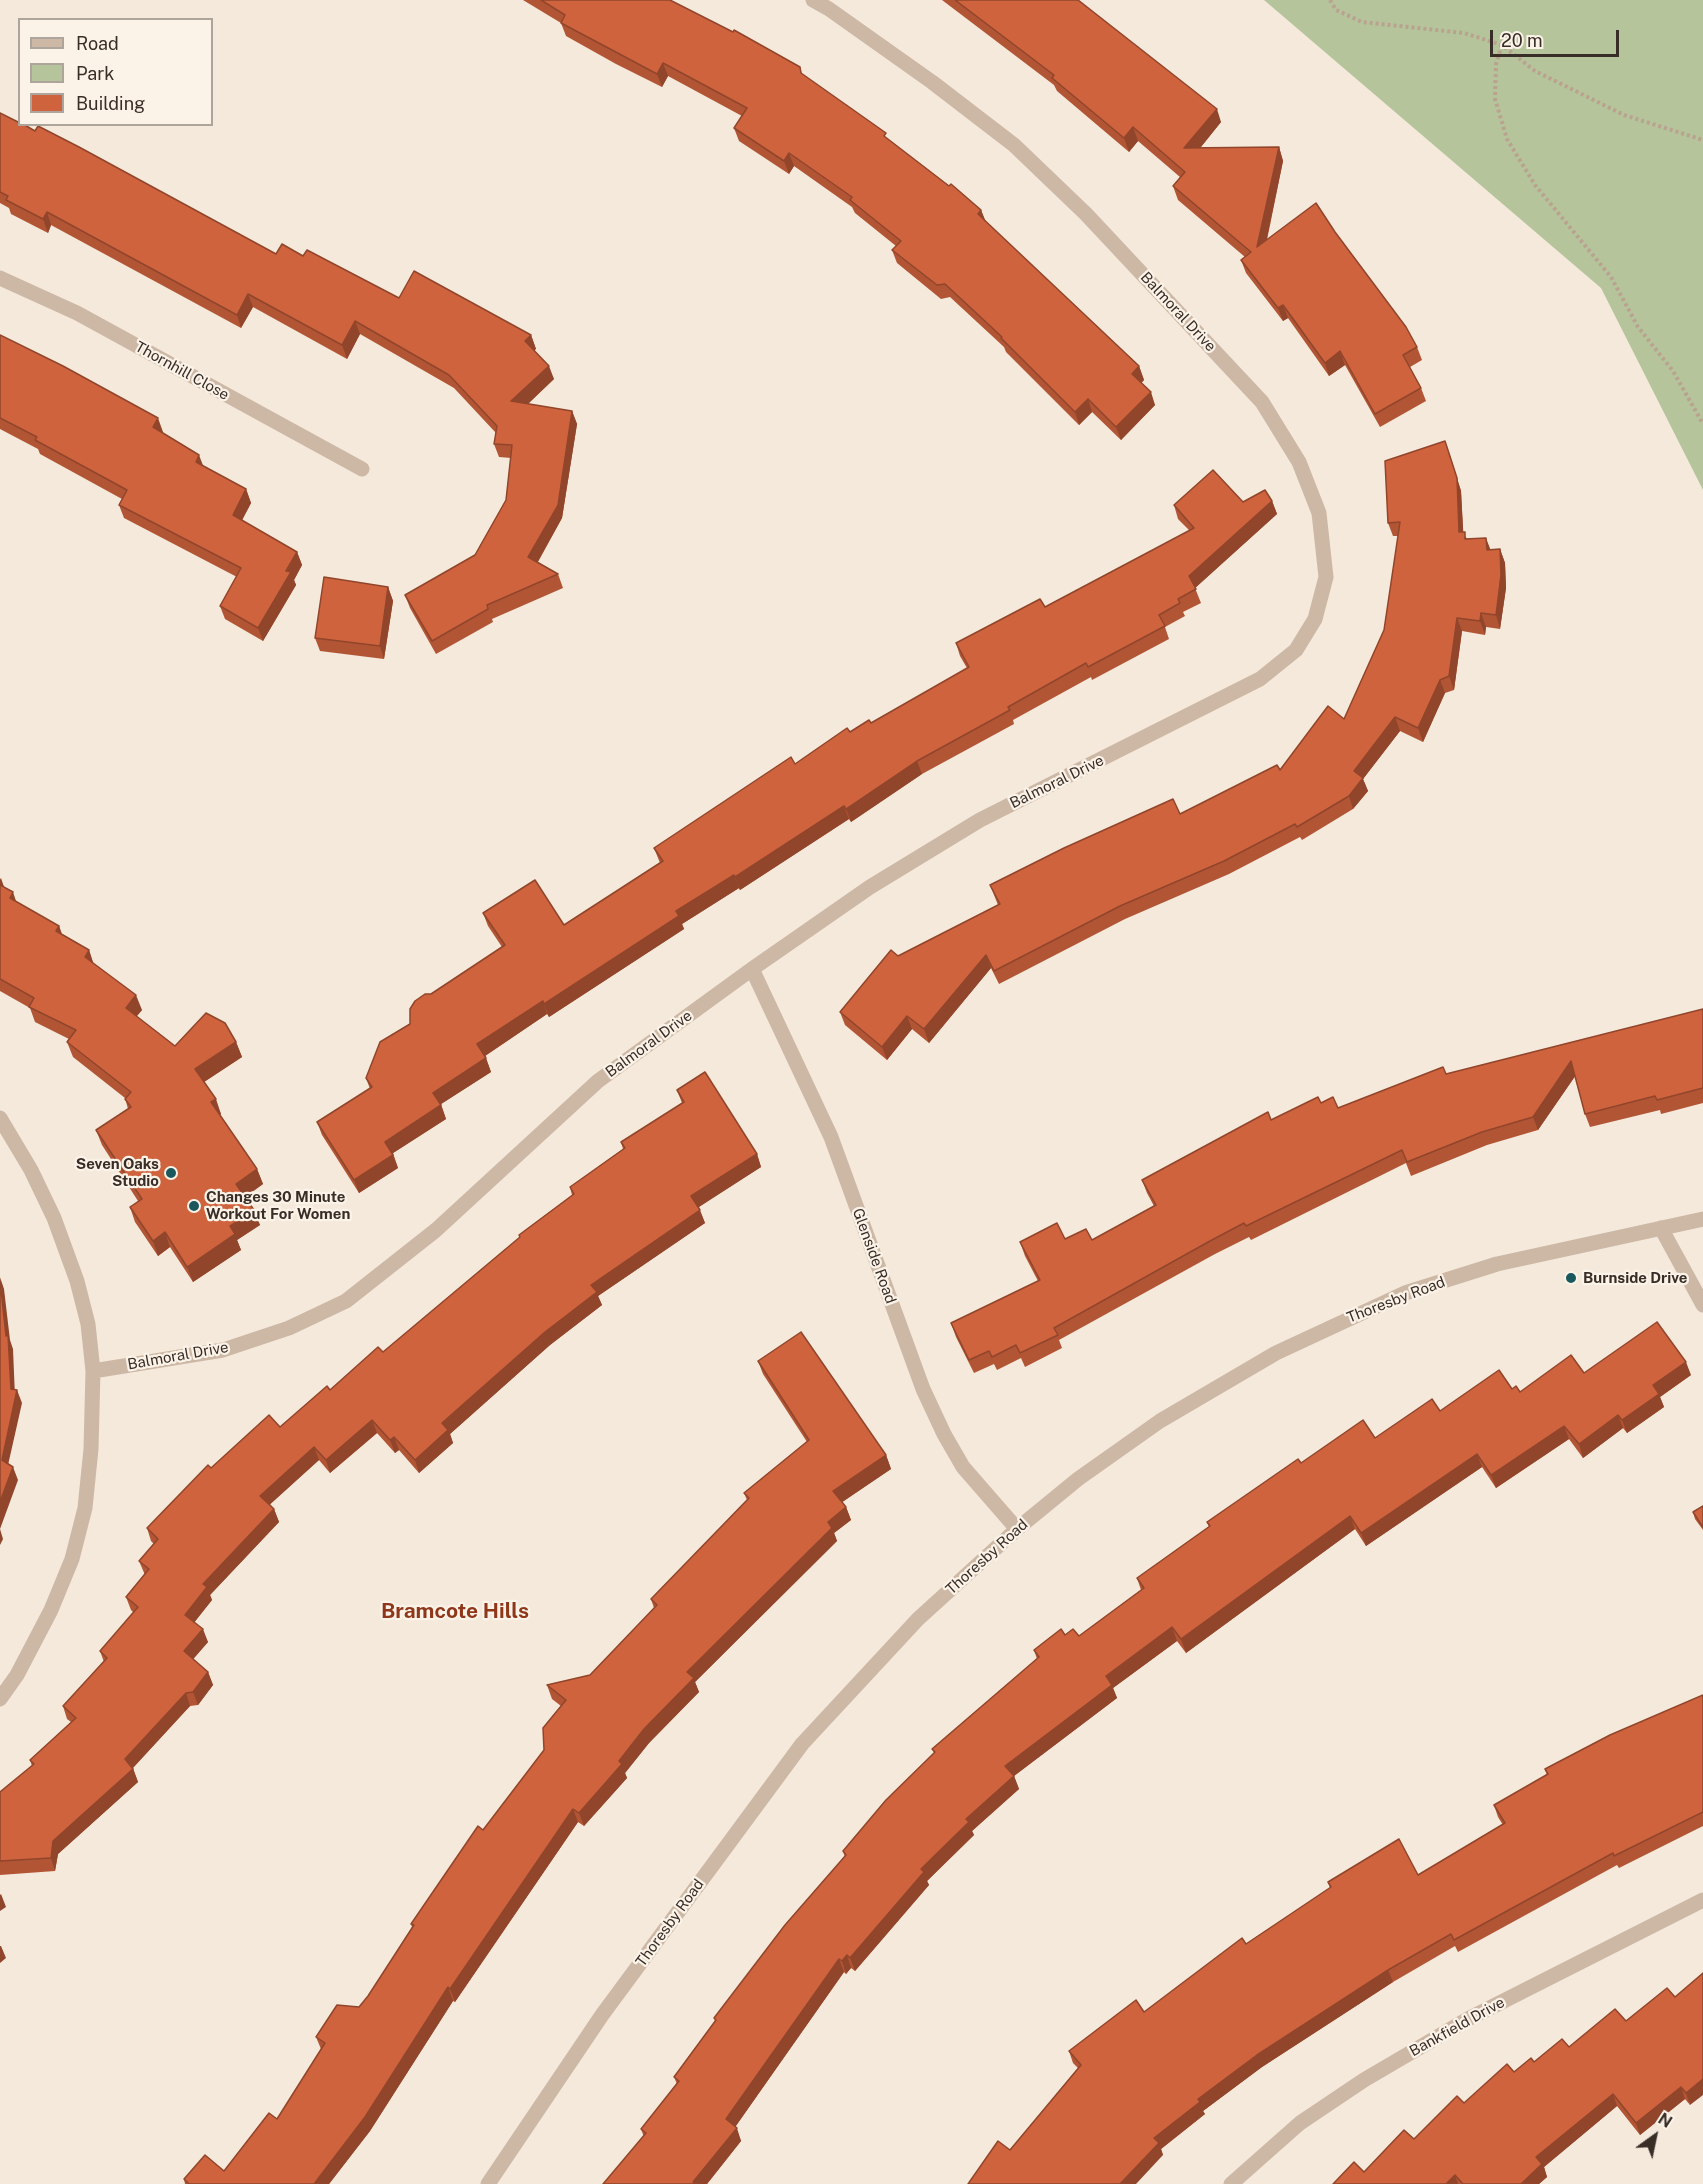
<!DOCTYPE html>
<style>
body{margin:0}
#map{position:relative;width:1703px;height:2184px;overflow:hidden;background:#f4e9db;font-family:"Public Sans",sans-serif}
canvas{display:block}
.legend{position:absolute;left:18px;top:18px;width:195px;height:108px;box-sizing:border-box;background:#fbf3e8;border:2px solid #ada49b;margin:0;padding:8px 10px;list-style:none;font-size:18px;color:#392d27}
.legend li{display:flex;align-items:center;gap:12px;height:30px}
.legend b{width:30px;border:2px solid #ada49b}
.north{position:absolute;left:1625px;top:2106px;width:60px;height:60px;-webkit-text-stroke:4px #fbf3e8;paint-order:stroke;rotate:33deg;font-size:16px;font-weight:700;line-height:24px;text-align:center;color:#392d27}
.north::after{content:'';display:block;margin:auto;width:21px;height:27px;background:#392d27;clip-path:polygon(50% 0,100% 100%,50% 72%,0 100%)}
.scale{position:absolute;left:1490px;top:30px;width:129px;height:27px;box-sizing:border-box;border:3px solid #392d27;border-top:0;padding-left:8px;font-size:18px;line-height:21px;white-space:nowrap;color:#392d27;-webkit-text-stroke:4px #fbf3e8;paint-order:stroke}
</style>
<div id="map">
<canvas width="1703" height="2184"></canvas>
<ul class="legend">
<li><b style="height:8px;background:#cdb8a6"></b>Road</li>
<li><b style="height:16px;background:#b5c49a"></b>Park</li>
<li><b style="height:16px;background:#cf633e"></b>Building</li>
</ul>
<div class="north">N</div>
<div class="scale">20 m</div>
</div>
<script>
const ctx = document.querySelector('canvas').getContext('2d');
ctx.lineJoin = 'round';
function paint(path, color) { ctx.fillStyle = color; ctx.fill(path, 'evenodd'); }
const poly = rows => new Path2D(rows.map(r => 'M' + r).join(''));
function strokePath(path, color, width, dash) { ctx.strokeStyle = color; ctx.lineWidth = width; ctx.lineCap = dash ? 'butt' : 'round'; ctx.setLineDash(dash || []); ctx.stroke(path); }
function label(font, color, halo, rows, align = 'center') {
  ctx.font = font + ' "Public Sans",sans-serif'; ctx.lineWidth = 4.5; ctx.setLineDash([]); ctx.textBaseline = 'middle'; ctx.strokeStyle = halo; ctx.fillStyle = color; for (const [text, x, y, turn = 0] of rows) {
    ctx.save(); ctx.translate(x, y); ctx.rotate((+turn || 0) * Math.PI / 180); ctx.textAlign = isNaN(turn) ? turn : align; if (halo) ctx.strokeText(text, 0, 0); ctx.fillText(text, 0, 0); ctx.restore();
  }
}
const green = poly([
 [1264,0,1703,0,1703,490,1601,288]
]);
const path = poly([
 [1330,0,1336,10,1362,22,1464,33,1502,45,1535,71,1624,115,1703,140],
 [1502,45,1496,64,1495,99,1507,139,1535,185,1611,277,1638,327,1673,371,1703,424]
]);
const minor = poly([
 [0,278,77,313,362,469],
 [752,969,831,1137,923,1389,944,1434,963,1467,1017,1529],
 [0,1118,31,1170,54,1218,77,1281,88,1324,93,1371,91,1449,85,1508,72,1559,51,1610,17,1675,0,1699],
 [1661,1228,1703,1305],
 [93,1371,223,1350,289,1328,346,1301,436,1230,598,1081,752,969,870,887,980,820,1260,679,1296,650,1315,619,1326,577,1319,513,1299,462,1262,402,1086,214,1014,145,932,82,829,9,813,0],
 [1231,2184,1300,2123,1364,2080,1468,2019,1703,1900]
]);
const tertiary = poly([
 [488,2184,602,2015,802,1744,918,1619,1017,1529,1078,1479,1160,1421,1276,1353,1405,1293,1497,1264,1703,1219]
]);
const wall = poly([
 [523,0,670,0,800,67,802,74,981,210,986,222,1139,366,1144,380,1141,383,1155,405,1121,440,1092,412,1079,425,1006,352,1004,347,950,297,941,299,897,263,892,250,896,246,855,213,852,207,794,166,789,174,739,141,734,128,742,116,668,76,662,87,616,64,566,36,561,23],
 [942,0,1078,0,1221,122,1200,148,1279,147,1283,161,1267,240,1335,232,1417,347,1422,360,1410,367,1421,388,1426,401,1380,427,1345,365,1329,376,1288,318,1283,321,1246,273,1241,260,1245,257,1178,200,1173,186,1180,177,1138,141,1129,152,1057,91,1054,85],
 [0,113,276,254,303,256,399,298,531,335,536,349,534,350,554,379,528,404,572,411,577,424,562,518,538,562,558,574,563,588,492,619,493,622,436,654,410,608,405,595,475,555,506,500,511,458,499,457,494,444,496,433,454,388,360,334,347,359,253,307,241,328,51,225,48,233,11,214,9,208,0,203],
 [0,335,163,432,162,433,203,466,246,489,251,503,242,520,297,552,302,565,294,580,296,585,263,641,225,619,220,606,237,577,124,518,119,505,122,499,40,454,38,449,0,429],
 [1450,455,1461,491,1463,532,1467,539,1490,550,1500,549,1505,563,1506,588,1500,629,1486,627,1485,635,1462,631,1454,690,1445,693,1423,742,1400,731,1363,779,1368,791,1353,809,1302,840,1300,837,1229,874,1125,919,999,984,991,968,929,1043,912,1029,887,1060,845,1025,840,1012,898,956,998,905,990,885,1180,814,1280,770,1344,719,1384,630,1398,536,1393,536,1388,523],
 [1272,501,1277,514,1195,588,1201,603,1183,612,1185,616,1165,627,1169,639,1092,680,1091,677,1013,720,1014,724,922,774,851,822,849,819,740,890,739,888,682,924,684,929,549,1017,547,1014,485,1056,491,1072,441,1104,446,1119,393,1153,398,1168,359,1193,322,1135,317,1122,370,1089,366,1078,410,1024,502,947,488,926,483,913,564,925,660,863,654,848,795,764,850,732,871,723,967,668,960,656,956,643,1045,607,1190,531,1178,519,1174,505],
 [388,587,393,601,384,659,320,651,315,638],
 [0,878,4,887,16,902,59,926,62,934,89,950,93,963,142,1010,136,1017,175,1046,236,1042,242,1057,204,1082,221,1114,220,1115,257,1169,263,1184,245,1197,260,1225,237,1240,241,1250,193,1282,170,1247,158,1256,135,1222,130,1207,138,1201,102,1145,96,1130,128,1109,125,1098,73,1057,67,1042,69,1039,35,1022,30,1008,0,991],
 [1703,1009,1703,1103,1661,1114,1660,1110,1590,1127,1585,1114,1575,1076,1538,1130,1487,1145,1411,1176,1406,1163,1251,1240,1249,1237,1215,1254,1059,1340,1062,1348,1025,1367,1021,1358,997,1370,994,1364,974,1373,956,1337,951,1323,1038,1281,1025,1256,1020,1242,1065,1239,1092,1240,1154,1206,1147,1193,1142,1180,1271,1120,1321,1103,1338,1108,1446,1074],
 [677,1090,757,1154,761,1167,698,1207,705,1223,598,1296,602,1305,550,1345,450,1434,453,1443,419,1473,399,1450,395,1453,377,1433,330,1473,319,1460,270,1504,274,1509,279,1522,210,1595,212,1600,194,1622,208,1642,193,1659,208,1672,213,1685,198,1705,190,1706,133,1768,138,1782,58,1854,55,1871,0,1875,0,1792,32,1766,30,1760,71,1722,67,1719,63,1706,104,1662,100,1651,134,1613,131,1610,126,1597,145,1575,139,1561,154,1544,151,1541,147,1528,211,1468,280,1427,383,1352,520,1238,519,1235,572,1195,570,1187,623,1149,621,1142,682,1103],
 [758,1361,886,1455,891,1469,842,1502,846,1507,851,1520,834,1533,837,1541,695,1682,699,1692,649,1743,625,1773,627,1778,584,1826,578,1822,455,2002,453,2001,370,2131,329,2184,185,2184,184,2179,224,2171,277,2119,321,2049,316,2037,359,2007,368,1996,412,1927,411,1924,544,1750,561,1706,552,1699,547,1685,590,1675,654,1608,651,1599,747,1500,744,1493,807,1442,763,1374],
 [1584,1373,1691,1375,1660,1397,1664,1407,1627,1433,1623,1428,1583,1458,1569,1439,1496,1488,1482,1467,1366,1546,1355,1529,1186,1653,1177,1641,1113,1688,1117,1698,1014,1776,1019,1789,972,1831,974,1835,927,1881,929,1885,855,1971,851,1968,846,1974,844,1972,735,2127,741,2141,707,2184,603,2184,644,2137,641,2129,677,2084,674,2077,715,2021,714,2018,845,1857,843,1851,934,1753,932,1749,1037,1659,1034,1650,1065,1635,1079,1636,1141,1590,1137,1578,1209,1527,1207,1522,1301,1463,1375,1438,1440,1411,1512,1389,1520,1392],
 [1703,1506,1703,1530,1695,1519,1693,1512],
 [1703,1695,1703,1826,1619,1868,1617,1865,1458,1952,1455,1946,1393,1982,1262,2067,1203,2111,1205,2114,1161,2149,1163,2155,1010,2150,1078,2068,1073,2063,1069,2051,1144,2012,1330,1888,1328,1882,1418,1875,1503,1825,1498,1817,1494,1805,1547,1775,1545,1769],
 [1667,1988,1690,2105,1685,2099,1640,2135,1617,2106,1544,2167,1547,2177,1539,2184,1333,2184,1364,2172,1414,2139,1464,2103,1514,2072,1534,2062,1569,2047,1626,2021]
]);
const shadedWall = poly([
 [663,63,668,76,662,87,657,74],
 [1217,109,1221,122,1189,162,1184,148],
 [1133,127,1138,141,1129,152,1124,138],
 [1279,147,1283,161,1262,261,1257,247],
 [789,153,794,166,789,174,784,161],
 [981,210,986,223,978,214],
 [47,212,51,225,48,233,43,219],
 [248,294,253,307,241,328,237,315],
 [1283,305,1288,318,1283,321,1278,308],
 [355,321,360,334,347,359,342,345],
 [531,335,536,349,530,354,525,341],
 [1340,351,1345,365,1329,376,1325,363],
 [549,366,554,379,516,415,511,401],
 [1139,366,1144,380,1137,387,1132,374],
 [1151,392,1155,405,1121,440,1116,427],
 [1088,399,1092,412,1079,425,1075,412],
 [572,411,577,424,562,518,533,570,528,557],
 [158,418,163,432,158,441,153,427],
 [1445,441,1461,491,1464,545,1459,532],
 [199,455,204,468,196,462],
 [246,489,251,503,238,528,233,515],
 [1272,501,1277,514,1194,589,1189,576],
 [1486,538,1491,551,1487,550],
 [1500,549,1505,563,1506,588,1500,629,1496,615],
 [297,552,302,565,294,580,296,585,263,641,258,628],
 [388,587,393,601,384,659,380,646],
 [1481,613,1486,627,1485,635,1480,621],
 [1457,618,1462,631,1454,690,1449,676],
 [1440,680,1445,693,1423,742,1418,728],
 [1395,717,1400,731,1363,779,1368,791,1353,809,1349,796,1354,771],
 [917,761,922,774,851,822,846,809],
 [844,806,849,819,740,890,735,877],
 [734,875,739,888,682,924,684,929,549,1017,544,1004,676,911],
 [1,878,6,893,0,889,0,880],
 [13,892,18,907,10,898],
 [59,926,64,941,56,931],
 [89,950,94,965,85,957],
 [986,955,991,968,929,1043,924,1029],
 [136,995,142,1010,131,1023,126,1008],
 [543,1001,547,1014,482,1058,477,1044],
 [907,1016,912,1029,887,1060,882,1047],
 [236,1042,242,1057,201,1084,195,1069],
 [486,1058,491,1072,438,1106,433,1093],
 [1571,1061,1576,1075,1538,1130,1533,1117],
 [216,1099,221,1114,217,1117,211,1102],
 [441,1105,446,1119,390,1155,385,1142],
 [757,1154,761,1167,696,1209,691,1196],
 [393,1155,398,1168,359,1193,354,1180],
 [257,1169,263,1184,242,1199,236,1184],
 [254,1210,260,1225,237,1240,241,1250,193,1282,187,1267,230,1226],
 [700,1210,705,1223,598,1296,602,1305,550,1345,450,1434,453,1443,419,1473,415,1460,442,1423,591,1285],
 [165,1232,170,1247,158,1256,153,1241],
 [0,1277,4,1289,10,1340,13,1349,15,1397,17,1390,22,1403,6,1474,2,1460,11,1389],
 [1686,1362,1691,1375,1660,1397,1664,1407,1627,1433,1622,1420,1653,1385],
 [1618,1415,1623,1428,1583,1458,1579,1444],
 [372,1420,377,1433,330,1473,326,1460],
 [1564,1426,1569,1439,1496,1488,1491,1475],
 [394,1437,399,1450,395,1453,390,1440],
 [314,1447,319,1460,265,1509,260,1496],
 [1477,1454,1482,1467,1366,1546,1361,1533],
 [886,1455,891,1469,838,1505,833,1491],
 [13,1467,18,1480,0,1529,0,1502],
 [846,1507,851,1520,834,1533,837,1541,695,1682,699,1692,649,1743,625,1773,627,1778,584,1826,579,1813,687,1672,828,1522],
 [274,1509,279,1522,210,1595,212,1600,190,1628,185,1615,203,1584],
 [1350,1516,1355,1529,1186,1653,1181,1639],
 [0,1529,3,1539,0,1545],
 [1172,1627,1177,1641,1113,1688,1117,1698,1010,1779,1005,1766,1106,1676],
 [203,1629,208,1642,189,1664,184,1651],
 [208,1672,213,1685,198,1705,193,1692],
 [186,1693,190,1706,129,1772,125,1759],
 [133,1769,138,1782,58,1854,55,1871,51,1858,53,1841],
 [1014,1776,1019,1789,972,1831,974,1835,927,1881,929,1885,855,1971,850,1958,921,1869,966,1819],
 [573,1809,578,1822,455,2002,450,1989],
 [1,1894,6,1907,0,1911,0,1895],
 [0,1946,1,1946,6,1958,0,1963],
 [847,1955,851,1968,846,1974,842,1961],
 [839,1959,844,1972,731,2133,726,2119],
 [1388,1970,1393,1982,1262,2067,1203,2111,1205,2114,1161,2149,1163,2155,1136,2184,1120,2184,1154,2138,1198,2099,1257,2055],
 [448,1987,453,2001,370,2131,329,2184,314,2184],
 [1703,2079,1703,2095,1690,2105,1686,2093],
 [1681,2087,1685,2099,1640,2135,1636,2123],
 [1613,2094,1617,2106,1544,2167,1547,2177,1539,2184,1521,2184,1536,2157],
 [737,2128,741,2141,707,2184,694,2184,693,2182],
 [1455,2175,1458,2184,1446,2184]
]);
const building = poly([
 [541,0,670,0,733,32,734,30,800,67,801,73,886,133,884,136,949,186,951,184,981,210,978,214,1139,366,1132,374,1151,392,1116,427,1088,399,1075,412,1001,338,1002,337,945,284,937,285,892,250,901,241,850,200,852,197,789,153,784,161,734,128,747,108,663,63,657,74,612,50,561,23,565,15,541,0],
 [955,0,1078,0,1217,109,1184,148,1279,147,1257,247,1316,203,1335,232,1406,327,1417,347,1403,355,1421,388,1375,414,1340,351,1325,363,1283,305,1278,308,1241,260,1251,252,1173,186,1185,172,1133,127,1124,138,1052,78,1054,75,955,0],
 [0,113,20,123,20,124,23,124,35,131,38,126,79,147,276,254,282,244,303,256,307,250,399,298,414,271,531,335,525,341,549,366,511,401,572,411,558,505,528,557,558,574,487,605,488,609,432,641,405,595,475,555,506,500,512,445,494,444,497,426,449,375,355,321,342,345,248,294,237,315,47,212,43,219,6,200,8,196,0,192,0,113],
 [0,335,63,366,158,418,153,427,199,455,196,462,246,489,233,515,297,552,286,571,291,572,258,628,220,606,241,568,119,505,127,490,35,440,37,437,0,418,0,335],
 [1445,441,1457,478,1459,532,1465,532,1465,539,1486,538,1487,550,1500,549,1501,575,1496,615,1481,613,1480,621,1457,618,1449,676,1440,680,1418,728,1395,717,1354,771,1363,778,1349,796,1297,827,1295,824,1224,861,1120,906,994,971,986,955,924,1029,907,1016,882,1047,840,1012,891,950,898,956,1000,904,990,885,1064,848,1173,799,1180,814,1277,765,1280,770,1328,706,1344,719,1384,630,1400,522,1388,523,1385,461,1445,441],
 [1213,470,1243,502,1265,490,1272,501,1189,576,1196,589,1178,599,1180,603,1159,615,1165,626,1088,667,1086,663,1008,707,1010,710,917,761,846,809,844,806,735,877,734,875,676,911,679,916,544,1004,543,1001,477,1044,486,1058,433,1093,441,1105,385,1142,393,1155,354,1180,317,1122,372,1087,366,1078,380,1042,410,1024,410,1009,415,1001,425,994,431,994,505,945,483,913,535,880,564,925,663,861,654,848,791,757,795,764,847,728,850,732,869,720,871,723,969,667,956,643,1040,599,1045,607,1194,528,1174,505,1213,470],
 [324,577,388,587,380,646,315,638,324,577],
 [0,885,13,892,10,898,59,926,56,931,89,950,85,957,136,995,126,1008,175,1046,206,1013,225,1023,236,1042,195,1069,216,1099,211,1102,257,1169,236,1184,254,1210,230,1226,235,1234,187,1267,165,1232,153,1241,130,1207,142,1199,96,1130,131,1107,125,1099,131,1092,67,1042,76,1030,29,1007,34,998,0,979,0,885],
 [1703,1009,1703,1088,1657,1100,1655,1096,1585,1114,1571,1061,1533,1117,1482,1132,1407,1162,1402,1150,1246,1226,1244,1223,1210,1241,1054,1328,1058,1335,1020,1353,1016,1345,992,1357,989,1351,969,1360,951,1323,1040,1280,1020,1242,1057,1223,1065,1239,1086,1229,1092,1240,1156,1205,1142,1180,1268,1112,1271,1120,1318,1097,1321,1103,1333,1097,1338,1108,1443,1067,1446,1074,1703,1009],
 [705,1072,757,1154,691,1196,700,1210,591,1285,597,1292,545,1332,442,1423,448,1430,415,1460,394,1437,390,1440,372,1420,326,1460,314,1447,260,1496,274,1509,203,1584,207,1587,185,1615,203,1629,184,1651,208,1672,193,1692,186,1693,125,1759,133,1769,53,1841,51,1858,0,1861,0,1792,34,1764,30,1760,76,1718,63,1706,107,1658,100,1651,138,1607,126,1597,149,1569,139,1561,158,1539,147,1528,208,1465,211,1468,269,1415,280,1427,327,1386,330,1390,378,1347,383,1352,520,1237,519,1235,574,1194,570,1187,625,1148,621,1142,684,1102,677,1090,705,1072],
 [0,1280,6,1336,8,1335,11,1389,17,1390,2,1460,13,1467,0,1502,0,1280],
 [1657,1322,1686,1362,1653,1385,1659,1394,1622,1420,1618,1415,1579,1444,1564,1426,1491,1475,1477,1454,1361,1533,1350,1516,1181,1639,1172,1627,1106,1676,1112,1685,1005,1766,1014,1776,966,1819,969,1822,921,1869,924,1872,850,1958,847,1955,842,1961,839,1959,726,2119,737,2128,693,2182,696,2184,603,2184,646,2133,641,2129,679,2081,674,2077,716,2020,714,2018,785,1925,846,1855,843,1851,886,1800,935,1752,932,1749,1039,1657,1034,1650,1061,1629,1065,1635,1073,1629,1079,1636,1144,1588,1137,1578,1210,1526,1207,1522,1298,1459,1301,1463,1363,1420,1375,1438,1432,1399,1440,1411,1499,1370,1512,1389,1516,1386,1520,1392,1571,1355,1584,1373,1657,1322],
 [801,1332,886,1455,833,1491,846,1507,828,1522,832,1528,687,1672,694,1678,644,1729,619,1761,622,1764,579,1813,573,1809,450,1989,448,1987,365,2117,314,2184,189,2184,184,2179,205,2155,224,2171,269,2113,277,2119,325,2043,316,2037,337,2005,359,2007,368,1996,414,1925,411,1924,478,1826,483,1830,544,1750,543,1728,566,1700,547,1685,590,1675,657,1605,651,1599,749,1498,744,1493,809,1440,758,1361,801,1332],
 [1703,1506,1703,1527,1693,1512,1703,1506],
 [1703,1695,1703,1812,1614,1856,1613,1853,1454,1940,1451,1934,1388,1970,1257,2055,1198,2099,1200,2102,1154,2138,1159,2143,1120,2184,968,2184,998,2141,1010,2150,1081,2065,1069,2051,1136,2000,1144,2012,1242,1938,1246,1944,1331,1887,1328,1882,1399,1839,1418,1875,1505,1823,1494,1805,1548,1774,1545,1769,1610,1735,1703,1695],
 [1703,1973,1703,2079,1686,2093,1681,2087,1636,2123,1613,2094,1536,2157,1542,2164,1521,2184,1463,2184,1455,2175,1446,2184,1333,2184,1354,2162,1364,2172,1404,2130,1414,2139,1457,2096,1464,2103,1507,2064,1514,2072,1531,2058,1534,2062,1562,2039,1569,2047,1615,2009,1626,2021,1667,1988,1675,1997,1703,1973]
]);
const markers = [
 [171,1173,6,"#1a585d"],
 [194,1206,6,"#1a585d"],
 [1571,1278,6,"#1a585d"]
];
const streetNames = [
 ["Balmoral Drive",1178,312,47],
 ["Thornhill Close",182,371,29],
 ["Balmoral Drive",1057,782,-26],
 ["Balmoral Drive",649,1044,-36],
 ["Glenside Road",874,1256,70],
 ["Thoresby Road",1396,1300,-21],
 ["Balmoral Drive",178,1356,-10],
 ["Thoresby Road",987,1557,-42],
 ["Thoresby Road",670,1923,-54],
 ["Bankfield Drive",1457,2027,-29]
];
const poiNames = [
 ["Seven Oaks",159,1164,"right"],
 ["Studio",159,1181,"right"],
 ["Changes 30 Minute",206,1197],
 ["Workout For Women",206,1214],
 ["Burnside Drive",1583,1278]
];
const districtNames = [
 ["Bramcote Hills",455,1612]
];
paint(green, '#b5c49a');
strokePath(path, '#b9a290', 4, [3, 3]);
strokePath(minor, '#cdb8a6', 15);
strokePath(tertiary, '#cdb8a6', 15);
paint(wall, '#b25535');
paint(shadedWall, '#91452b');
paint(building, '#cf633e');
strokePath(building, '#91452b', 1.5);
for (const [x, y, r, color] of markers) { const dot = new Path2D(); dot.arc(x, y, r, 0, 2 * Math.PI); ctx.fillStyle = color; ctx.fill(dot); strokePath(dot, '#fbf3e8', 2); }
label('15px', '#392d27', '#fbf3e8', streetNames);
label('bold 15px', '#392d27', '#fbf3e8', poiNames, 'left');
label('bold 21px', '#8e371a', '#fbf3e8', districtNames);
</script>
